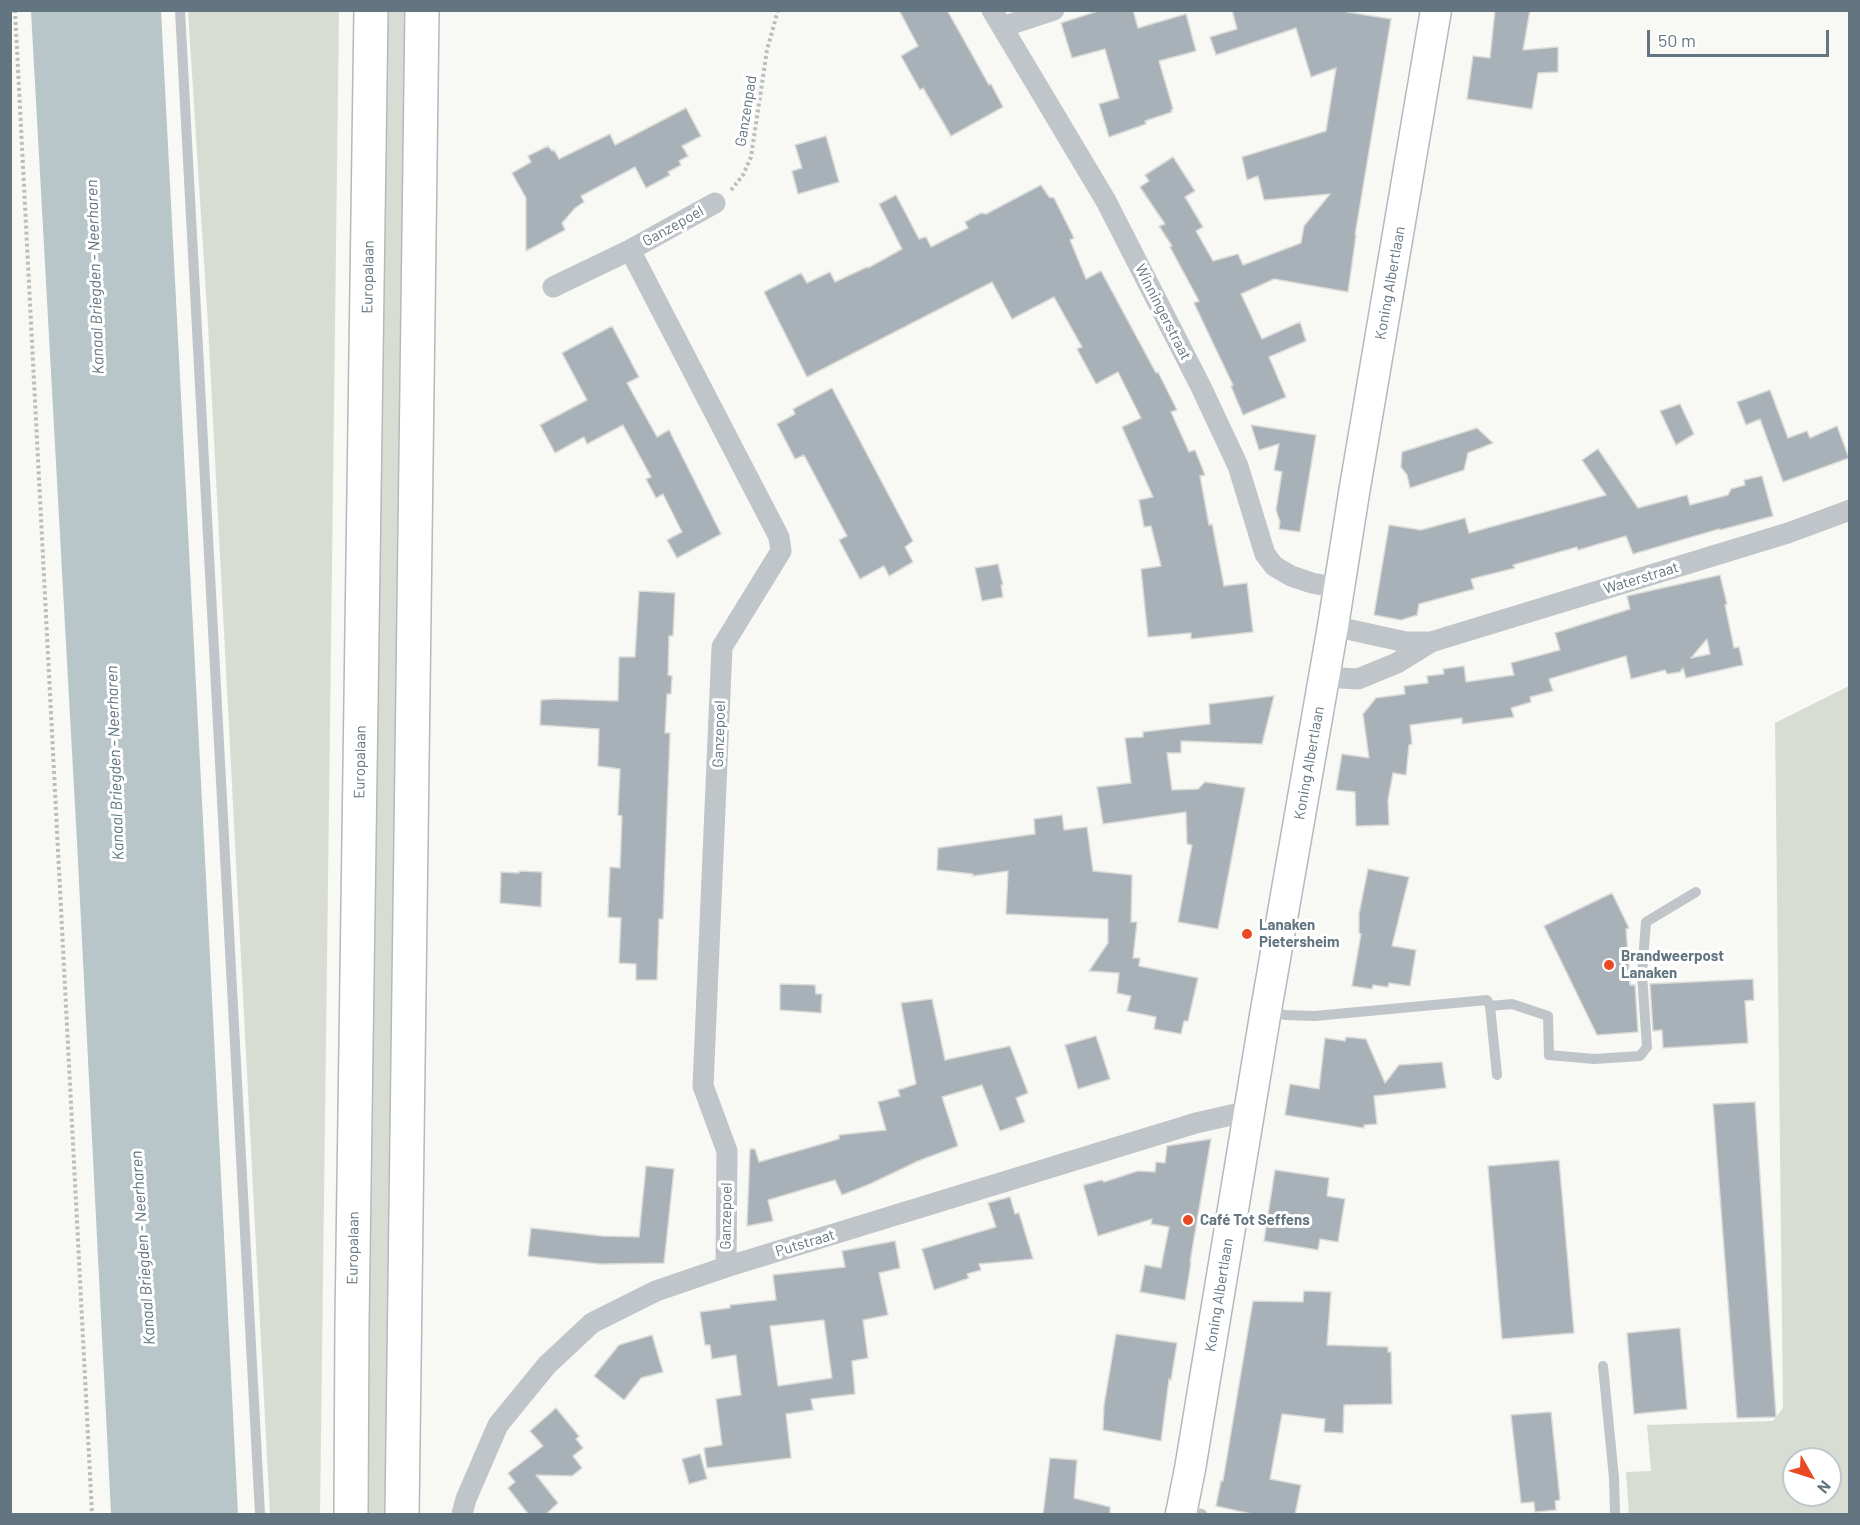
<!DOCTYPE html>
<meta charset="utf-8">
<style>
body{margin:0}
#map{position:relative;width:1860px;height:1525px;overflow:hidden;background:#f8f8f5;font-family:Barlow,sans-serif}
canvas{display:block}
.frame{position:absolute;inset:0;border:12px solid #627581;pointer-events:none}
.north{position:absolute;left:1782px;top:1447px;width:60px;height:60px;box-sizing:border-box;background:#fff;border:2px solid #c0c8cd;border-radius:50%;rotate:129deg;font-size:16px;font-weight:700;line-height:24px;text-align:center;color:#627581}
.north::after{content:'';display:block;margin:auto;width:21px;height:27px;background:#e94a23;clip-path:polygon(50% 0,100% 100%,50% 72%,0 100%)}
.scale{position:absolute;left:1647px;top:30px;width:182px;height:27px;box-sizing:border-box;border:3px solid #627581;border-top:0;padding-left:8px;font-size:18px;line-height:21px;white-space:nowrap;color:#627581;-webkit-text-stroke:4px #fff;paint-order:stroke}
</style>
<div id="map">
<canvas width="1860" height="1525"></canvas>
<div class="frame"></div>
<div class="north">N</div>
<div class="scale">50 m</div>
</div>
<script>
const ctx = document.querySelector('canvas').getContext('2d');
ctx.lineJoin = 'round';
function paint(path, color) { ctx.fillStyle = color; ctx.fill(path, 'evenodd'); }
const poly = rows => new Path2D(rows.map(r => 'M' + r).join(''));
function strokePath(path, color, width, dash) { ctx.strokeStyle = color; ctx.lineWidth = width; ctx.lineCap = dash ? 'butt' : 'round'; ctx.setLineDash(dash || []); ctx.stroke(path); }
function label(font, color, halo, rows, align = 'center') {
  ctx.font = font + ' Barlow,sans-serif'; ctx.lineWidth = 6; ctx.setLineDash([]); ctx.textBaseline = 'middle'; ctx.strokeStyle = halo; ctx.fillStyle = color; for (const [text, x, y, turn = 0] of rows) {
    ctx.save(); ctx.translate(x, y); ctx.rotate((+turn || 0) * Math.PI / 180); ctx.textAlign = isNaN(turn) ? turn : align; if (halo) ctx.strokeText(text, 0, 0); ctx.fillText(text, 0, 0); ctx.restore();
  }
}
const green = poly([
 [408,10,388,1514,364,1514,383,11],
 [188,11,339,11,320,1514,270,1514,208,325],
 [1849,686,1849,1514,1629,1514,1626,1472,1651,1471,1647,1425,1773,1421,1783,1408,1775,723],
 [1794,1459,1830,1459,1830,1495,1794,1495]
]);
const water = poly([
 [31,11,161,11,205,859,238,1514,111,1514,77,842]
]);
const building = poly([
 [899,10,947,10,989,85,991,84,1003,107,951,136,923,88,920,90,901,56,918,46,899,10],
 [1101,10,1133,10,1138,28,1186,14,1196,51,1159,61,1173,109,1171,110,1172,112,1145,121,1146,124,1109,137,1099,104,1119,98,1105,49,1072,58,1061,23,1101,10],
 [1232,10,1347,10,1347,12,1391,19,1355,235,1356,235,1348,292,1274,279,1241,294,1262,339,1300,322,1306,341,1269,357,1286,397,1243,415,1231,386,1233,385,1194,303,1199,301,1170,247,1172,246,1159,226,1165,224,1140,187,1149,181,1145,175,1173,157,1195,191,1185,197,1203,227,1196,231,1213,261,1238,254,1243,265,1301,243,1304,226,1330,194,1264,200,1258,176,1247,180,1242,157,1326,131,1336,68,1311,77,1296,28,1216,55,1210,37,1237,29,1232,10],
 [1495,10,1530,10,1523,50,1558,47,1558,72,1538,73,1532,109,1467,99,1473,56,1490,58,1495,10],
 [686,108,701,136,682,146,688,156,679,161,681,165,668,172,670,175,646,188,635,167,581,196,584,202,575,208,562,223,565,230,526,251,526,198,512,173,531,162,528,156,548,146,552,151,554,150,559,159,610,134,615,145,686,108],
 [826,136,839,182,798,194,792,171,802,168,795,145,826,136],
 [1041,185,1049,197,1054,198,1074,238,1070,240,1086,279,1101,271,1156,373,1158,372,1177,410,1171,412,1189,452,1195,450,1205,475,1200,476,1209,525,1212,524,1224,586,1247,583,1253,632,1191,639,1191,633,1148,637,1141,569,1161,566,1151,526,1144,527,1139,500,1153,497,1122,427,1141,418,1118,372,1096,384,1077,349,1082,347,1054,297,1012,319,992,282,807,377,764,292,801,273,807,283,830,272,835,282,867,267,868,268,902,249,879,204,896,195,919,239,926,237,931,247,968,228,965,222,981,213,986,214,1041,185],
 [612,326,639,377,627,383,657,437,669,430,721,534,677,558,667,540,682,532,663,494,656,498,646,479,651,477,623,425,587,444,584,437,555,453,540,425,587,400,562,353,612,326],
 [832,388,913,541,905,547,913,562,889,576,884,566,860,579,839,540,847,536,804,455,795,459,777,424,795,414,793,409,832,388],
 [1770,390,1788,438,1807,431,1810,438,1837,426,1849,458,1783,482,1760,419,1746,425,1737,402,1770,390],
 [1680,404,1694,434,1676,445,1660,411,1680,404],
 [1251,425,1316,435,1300,532,1279,529,1280,522,1276,510,1282,472,1274,470,1279,444,1259,450,1251,425],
 [1477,428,1493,443,1468,453,1464,470,1410,488,1407,475,1401,467,1402,452,1477,428],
 [1598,449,1638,508,1687,495,1690,505,1728,495,1731,489,1745,485,1744,480,1762,476,1773,516,1720,530,1719,529,1633,554,1626,536,1578,550,1577,547,1513,565,1515,568,1471,579,1474,589,1419,604,1417,615,1401,620,1374,615,1389,525,1421,530,1465,518,1469,533,1606,495,1582,460,1598,449],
 [998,564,1003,585,1001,585,1003,597,982,601,975,568,998,564],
 [1720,575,1727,604,1725,605,1734,648,1739,647,1743,665,1686,678,1683,668,1680,672,1667,674,1665,670,1631,679,1626,656,1549,679,1553,691,1530,697,1531,702,1511,708,1514,717,1462,724,1462,718,1410,725,1412,744,1409,745,1406,775,1393,773,1388,800,1389,825,1356,826,1355,792,1336,790,1342,754,1369,758,1363,714,1376,698,1405,694,1404,686,1428,683,1427,676,1444,674,1443,669,1464,666,1466,682,1514,675,1511,663,1560,650,1555,633,1630,609,1627,596,1720,575],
 [1707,639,1710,654,1691,658,1707,639],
 [639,591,675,593,673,636,669,636,668,675,672,676,671,694,667,694,665,733,670,733,663,919,659,919,657,980,636,980,636,964,619,963,621,918,608,917,610,867,620,868,622,816,618,815,620,769,598,766,599,729,540,725,541,700,556,699,618,701,619,657,635,657,639,591],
 [1274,696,1262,744,1181,741,1181,753,1167,753,1172,790,1198,789,1205,782,1245,788,1218,929,1178,922,1192,845,1187,844,1186,812,1103,824,1097,787,1131,783,1125,738,1143,737,1143,732,1210,724,1209,704,1274,696],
 [1062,815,1064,830,1087,827,1093,871,1132,875,1131,922,1137,922,1133,958,1140,958,1139,966,1198,978,1188,1021,1184,1021,1181,1034,1154,1029,1156,1017,1127,1011,1131,996,1117,993,1119,973,1089,971,1108,943,1108,919,1006,914,1008,871,973,876,973,874,937,870,938,848,1035,834,1034,819,1062,815],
 [1368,869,1409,877,1392,946,1416,950,1410,986,1389,983,1388,987,1373,985,1372,989,1352,986,1361,934,1359,933,1359,914,1368,869],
 [519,871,542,872,541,907,500,903,501,872,519,873,519,871],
 [1612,893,1629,928,1626,929,1630,985,1635,985,1638,1032,1597,1035,1544,926,1612,893],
 [1753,979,1754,1000,1745,1001,1748,1043,1663,1048,1662,1030,1653,1031,1650,984,1753,979],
 [780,984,815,985,816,994,822,994,821,1013,780,1010,780,984],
 [932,999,945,1060,1010,1046,1028,1093,1016,1098,1025,1122,1000,1131,982,1085,942,1097,958,1146,918,1161,870,1184,842,1195,835,1180,768,1200,773,1221,747,1226,750,1149,755,1149,759,1162,839,1139,839,1135,886,1130,878,1102,900,1096,898,1090,916,1084,901,1003,932,999],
 [1096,1036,1110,1079,1078,1089,1065,1045,1096,1036],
 [1346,1037,1366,1039,1385,1083,1399,1065,1442,1062,1446,1088,1374,1096,1377,1124,1364,1125,1364,1128,1285,1115,1290,1084,1319,1089,1325,1038,1345,1041,1346,1037],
 [1755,1102,1776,1417,1737,1418,1713,1104,1755,1102],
 [1211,1139,1190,1262,1191,1262,1185,1300,1140,1292,1145,1265,1161,1268,1169,1227,1151,1224,1152,1219,1098,1236,1084,1188,1084,1185,1102,1180,1104,1182,1138,1171,1155,1172,1156,1162,1165,1163,1167,1146,1211,1139],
 [1559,1160,1574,1333,1502,1339,1488,1166,1559,1160],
 [646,1166,674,1169,664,1263,600,1264,528,1256,531,1228,602,1236,639,1237,646,1166],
 [1275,1170,1329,1178,1327,1196,1345,1199,1338,1242,1320,1239,1318,1250,1264,1241,1275,1170],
 [1010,1197,1015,1214,1019,1213,1033,1259,979,1264,981,1270,967,1274,969,1278,934,1290,922,1249,996,1227,988,1203,1010,1197],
 [895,1241,900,1268,879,1273,888,1315,863,1320,868,1358,852,1361,855,1394,811,1399,813,1410,786,1414,791,1458,707,1468,704,1448,722,1445,716,1399,741,1395,736,1355,712,1359,710,1345,705,1345,700,1312,730,1308,730,1305,776,1300,773,1275,845,1267,842,1251,895,1241],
 [824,1320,832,1378,778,1386,770,1326,824,1320],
 [1304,1291,1331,1292,1327,1345,1388,1347,1388,1352,1391,1352,1392,1404,1344,1405,1343,1433,1324,1432,1325,1419,1282,1414,1270,1479,1301,1485,1295,1515,1256,1515,1216,1506,1221,1481,1223,1481,1253,1301,1303,1302,1304,1291],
 [1680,1328,1687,1409,1634,1414,1627,1333,1680,1328],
 [1116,1334,1177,1343,1171,1380,1169,1379,1161,1441,1103,1430,1104,1405,1116,1334],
 [652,1335,663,1372,641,1378,624,1400,594,1376,619,1345,652,1335],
 [556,1408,579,1436,576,1439,583,1448,573,1456,582,1468,572,1476,536,1475,558,1503,545,1515,529,1515,508,1488,515,1482,508,1473,543,1446,530,1431,556,1408],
 [1551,1412,1560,1500,1555,1501,1556,1510,1535,1512,1534,1502,1521,1503,1511,1415,1551,1412],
 [700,1454,707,1479,689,1484,682,1459,700,1454],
 [1050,1458,1077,1460,1074,1498,1110,1507,1110,1515,1043,1515,1050,1458]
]);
const path = poly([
 [15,10,92,1514],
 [731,190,743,175,751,157,767,50,778,10]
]);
const lane = poly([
 [180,10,260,1514],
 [1490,1006,1512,1004,1548,1016,1549,1055,1594,1059,1640,1056,1647,1047,1642,974,1646,922,1696,892],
 [1269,1011,1285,1015,1315,1016,1487,1000,1490,1006,1497,1075],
 [1603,1366,1614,1478,1615,1514],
 [1182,1510,1202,1514]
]);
const street = poly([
 [992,10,1106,201,1201,387,1238,466,1265,554,1274,566,1291,576,1312,583,1338,588],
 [1002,27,1054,10],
 [630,250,779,537,781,551,722,647,703,1086,727,1151,726,1267],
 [553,287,630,250,715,203],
 [1333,626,1406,642,1431,642],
 [1324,677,1358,679,1397,663,1431,642,1788,533,1850,510],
 [462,1514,466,1499,498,1425,547,1365,592,1323,656,1291,726,1267,1196,1123,1249,1111]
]);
const secondary = poly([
 [1181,1514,1190,1469,1266,1010,1333,626,1354,493,1436,10]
]);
const primary = poly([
 [351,1514,352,1321,371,10],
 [402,1514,422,10]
]);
const markers = [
 [1247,934,6,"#e94a23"],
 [1609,965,6,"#e94a23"],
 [1188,1220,6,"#e94a23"]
];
const streetNames = [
 ["Ganzenpad",746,111,-81],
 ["Ganzepoel",673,226,-29],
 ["Europalaan",368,277,-89],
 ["Koning Albertlaan",1390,283,-80],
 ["Winningerstraat",1163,312,63],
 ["Waterstraat",1641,578,-17],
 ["Ganzepoel",719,734,-88],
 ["Europalaan",360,762,-89],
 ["Koning Albertlaan",1309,763,-80],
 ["Ganzepoel",726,1216,-89],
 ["Putstraat",805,1243,-17],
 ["Europalaan",353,1248,-89],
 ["Koning Albertlaan",1219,1295,-81]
];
const poiNames = [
 ["Lanaken",1259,925],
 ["Pietersheim",1259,942],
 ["Brandweerpost",1621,956],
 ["Lanaken",1621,973],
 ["Café Tot Seffens",1200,1220]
];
const waterNames = [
 ["Kanaal Briegden - Neerharen",95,277,-92],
 ["Kanaal Briegden - Neerharen",115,763,-92],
 ["Kanaal Briegden - Neerharen",143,1248,-94]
];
paint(green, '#d8ddd4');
paint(water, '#b8c5c9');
paint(building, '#a8b1b7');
strokePath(building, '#dadad7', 1.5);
strokePath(secondary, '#b3b9be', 33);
strokePath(primary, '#b4b9bd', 36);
strokePath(path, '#babec0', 4, [3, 3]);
strokePath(lane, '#c0c5c9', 10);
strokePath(street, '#c0c5c9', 21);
strokePath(secondary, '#fff', 30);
strokePath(primary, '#fff', 33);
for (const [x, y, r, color] of markers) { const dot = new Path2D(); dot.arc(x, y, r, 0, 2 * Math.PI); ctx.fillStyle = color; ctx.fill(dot); strokePath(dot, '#fff', 2); }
label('15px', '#627581', '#fff', streetNames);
label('bold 15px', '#627581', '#fff', poiNames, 'left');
label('italic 16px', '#5d747c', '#fff', waterNames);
</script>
